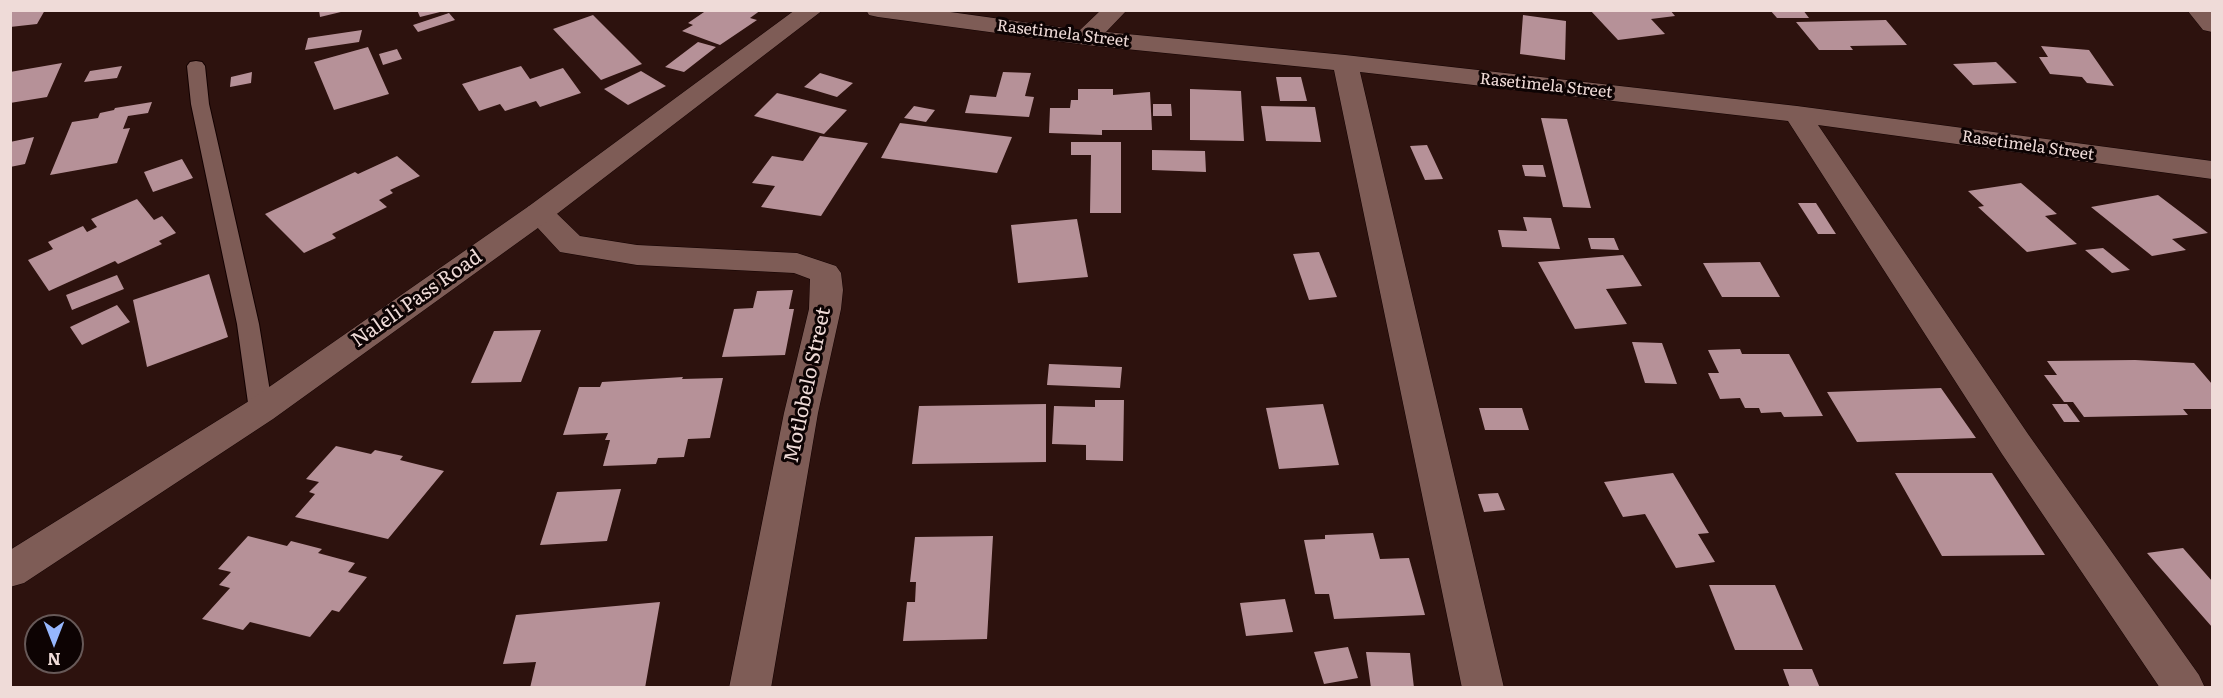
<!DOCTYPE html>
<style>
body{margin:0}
#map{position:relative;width:2223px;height:698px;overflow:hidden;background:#2d120e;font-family:Literata,serif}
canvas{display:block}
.frame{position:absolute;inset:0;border:12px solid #efdbd8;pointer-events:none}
.north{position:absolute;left:24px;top:614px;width:60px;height:60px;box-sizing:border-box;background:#0d0303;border:2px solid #675958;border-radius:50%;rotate:180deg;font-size:16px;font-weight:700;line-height:24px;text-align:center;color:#efdbd8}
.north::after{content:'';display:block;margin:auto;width:21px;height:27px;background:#96b6fd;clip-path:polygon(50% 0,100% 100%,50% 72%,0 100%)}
</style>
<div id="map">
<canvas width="2223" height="698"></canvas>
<div class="frame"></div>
<div class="north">N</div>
</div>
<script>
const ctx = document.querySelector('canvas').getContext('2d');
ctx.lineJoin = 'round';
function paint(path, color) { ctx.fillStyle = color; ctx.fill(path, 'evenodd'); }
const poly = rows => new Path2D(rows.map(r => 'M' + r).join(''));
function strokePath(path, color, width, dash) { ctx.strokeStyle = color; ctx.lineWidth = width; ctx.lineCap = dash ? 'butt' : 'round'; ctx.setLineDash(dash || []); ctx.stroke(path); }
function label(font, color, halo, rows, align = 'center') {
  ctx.font = font + ' Literata,serif'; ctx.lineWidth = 6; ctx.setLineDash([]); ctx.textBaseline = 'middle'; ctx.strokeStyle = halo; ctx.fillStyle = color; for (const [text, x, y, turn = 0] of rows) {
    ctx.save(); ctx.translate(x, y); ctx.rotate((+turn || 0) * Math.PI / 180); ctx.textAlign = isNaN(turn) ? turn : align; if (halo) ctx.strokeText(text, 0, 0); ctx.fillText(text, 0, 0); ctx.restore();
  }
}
const building = poly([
 [10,10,45,10,37,24,10,27],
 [319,10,345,10,345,11,320,17],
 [417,10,444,10,444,11,420,17],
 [707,10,761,10,750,18,757,20,720,45,682,31,693,25,688,23],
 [1590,10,1670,10,1675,16,1651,19,1665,34,1618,40],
 [1770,10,1803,10,1809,18,1777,18],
 [449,13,455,20,418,32,413,25],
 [593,15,642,64,601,80,553,29],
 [1523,15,1566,21,1565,60,1520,54],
 [1886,20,1907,45,1850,46,1853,50,1819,50,1796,22],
 [362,30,359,42,305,50,308,38],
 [698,42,716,47,684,72,665,67],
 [2041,46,2089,50,2114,86,2087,83,2082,77,2050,74,2039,57,2048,57],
 [368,47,389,94,334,110,314,62],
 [397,49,402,59,383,65,379,54],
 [1996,62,2017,83,1973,85,1953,64],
 [62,63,47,97,10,103,10,72],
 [122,66,117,78,84,82,90,71],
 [521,66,530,79,563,68,581,93,540,107,536,101,505,111,500,104,479,111,462,84],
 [641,71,666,86,628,105,604,89],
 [252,72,251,83,230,87,231,77],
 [1003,72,1031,73,1025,96,1034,97,1029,117,965,113,970,95,996,97],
 [820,73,853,83,837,97,804,87],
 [1276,77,1301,77,1307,101,1280,101],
 [1078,89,1113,89,1113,95,1150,92,1152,130,1102,130,1102,135,1049,133,1050,108,1070,108,1071,100,1078,100],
 [1190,89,1241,91,1244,141,1190,140],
 [777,93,847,110,824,134,754,116],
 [152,102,148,113,128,116,123,129,130,128,117,163,50,175,72,122,98,118,100,113,114,110,115,108],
 [1153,104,1171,104,1172,116,1153,116],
 [914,106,935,110,926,122,904,118],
 [1261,106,1315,107,1321,142,1266,141],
 [1541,118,1567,119,1591,208,1563,207],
 [900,123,1012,137,997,173,881,158],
 [820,136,868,143,821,216,761,207,775,186,752,183,772,156,803,161],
 [34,137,25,164,10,167,10,142],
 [1071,142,1121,142,1121,213,1090,213,1091,155,1071,155],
 [1427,145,1443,179,1425,180,1410,146],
 [1152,150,1205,151,1206,172,1152,170],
 [397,156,420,176,390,190,393,193,379,200,387,207,332,234,336,238,304,253,265,214,355,172,358,174],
 [182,159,193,178,153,192,144,172],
 [1522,165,1543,165,1546,177,1525,176],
 [2021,183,2057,214,2045,216,2077,244,2027,252,1978,207,1984,206,1968,191],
 [2158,195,2208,233,2172,239,2186,250,2152,256,2091,207],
 [137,199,154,220,162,216,176,233,159,241,162,244,118,264,115,261,49,291,28,260,53,249,48,242,83,226,87,232,97,227,91,219],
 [1798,203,1816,203,1836,234,1818,234],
 [1523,217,1551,218,1560,249,1502,247,1498,230,1527,231],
 [1077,219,1088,277,1018,283,1011,225],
 [1588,238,1614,238,1619,250,1591,249],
 [2103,248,2130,270,2112,273,2085,250],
 [1319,252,1337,297,1309,300,1293,254],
 [1623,255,1642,286,1606,289,1627,324,1575,329,1538,262],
 [1760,262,1780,297,1722,297,1703,263],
 [209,274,228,337,147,367,133,300],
 [117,275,124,289,72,310,66,295],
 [793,290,789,309,794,309,785,355,722,357,734,309,753,308,757,291],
 [117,305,130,322,82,345,70,327],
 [541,330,521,382,471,383,494,331],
 [1632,342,1662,343,1677,384,1645,383],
 [1740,349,1742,354,1789,354,1823,416,1784,417,1781,412,1761,413,1759,408,1745,408,1740,398,1720,399,1708,373,1719,373,1708,350],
 [2135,360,2194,363,2212,384,2212,409,2183,409,2188,415,2084,417,2073,402,2064,402,2044,375,2057,375,2047,361],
 [1049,364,1122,367,1120,388,1047,385],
 [683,377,682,379,723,378,710,438,688,439,684,457,658,458,656,464,603,466,610,440,605,440,608,433,563,435,579,387,600,387,602,382],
 [1941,388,1976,438,1857,442,1827,392],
 [1095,400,1124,400,1123,461,1086,460,1086,445,1052,444,1054,406,1095,407],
 [1046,404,1046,462,912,464,919,406],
 [1323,404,1339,465,1279,469,1266,408],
 [2052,404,2067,404,2080,422,2064,422],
 [1479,408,1522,408,1529,430,1485,430],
 [336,446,371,454,375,450,403,456,400,460,444,471,388,539,295,517,315,494,309,492,319,482,306,479],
 [1673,473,1709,533,1698,534,1715,562,1676,568,1645,514,1623,517,1604,482],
 [1895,473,1992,473,2045,555,1942,556],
 [621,489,607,541,540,545,557,492],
 [1498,493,1505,510,1484,512,1478,494],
 [1373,533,1380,559,1409,558,1425,615,1334,619,1329,594,1315,594,1304,540,1325,539,1325,535],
 [248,536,287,546,291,541,322,549,318,553,355,563,348,572,367,577,339,612,332,610,310,637,250,622,243,630,202,619,230,588,219,585,231,572,218,569],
 [993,536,987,639,903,641,907,602,915,602,916,582,910,582,915,537],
 [2183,548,2212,581,2212,627,2147,553],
 [1709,585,1775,585,1803,650,1735,650],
 [1285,599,1293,632,1246,636,1240,603],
 [660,602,645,688,530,688,536,662,503,664,516,615],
 [1348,647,1358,678,1324,684,1314,652],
 [1366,652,1410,653,1414,688,1371,688],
 [1783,669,1812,669,1820,688,1790,688]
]);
const service = poly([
 [196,61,202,62,205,66,209,104,259,324,273,410,269,416,261,419,253,416,249,410,237,324,191,104,187,66,190,62,196,61]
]);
const minor = poly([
 [866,10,936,10,1080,30,1101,10,1127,10,1106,32,1345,55,1797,106,2212,161,2212,179,1818,125,2028,434,2199,675,2205,688,2160,688,2002,454,1788,121,1360,72,1504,688,1462,688,1334,70,1086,45,878,17,869,15,866,10],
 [2187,10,2212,10,2212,32,2203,30,2187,10],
 [539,204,549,206,580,236,637,245,797,253,836,266,841,273,843,290,841,309,818,413,771,688,729,688,784,413,809,309,810,279,794,273,637,265,560,252,524,213,529,206,539,204]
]);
const secondary = poly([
 [795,10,823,10,549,220,273,419,24,583,10,587,10,550,249,401,529,206,795,10]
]);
const farStreetnames = [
 ["Rasetimela Street",1063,34,7],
 ["Rasetimela Street",1546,86,6],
 ["Rasetimela Street",2028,146,8]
];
const streetNames = [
 ["Naleli Pass Road",417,299,-35],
 ["Motlobelo Street",808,385,-78]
];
paint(building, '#b69198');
strokePath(service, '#130100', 2);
strokePath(minor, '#130100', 1);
strokePath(secondary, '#130100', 1);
paint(service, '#7e5c56');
paint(minor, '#7e5c56');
paint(secondary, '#7e5c56');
label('16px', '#efdbd8', '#0d0303', farStreetnames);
label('20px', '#efdbd8', '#0d0303', streetNames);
</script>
